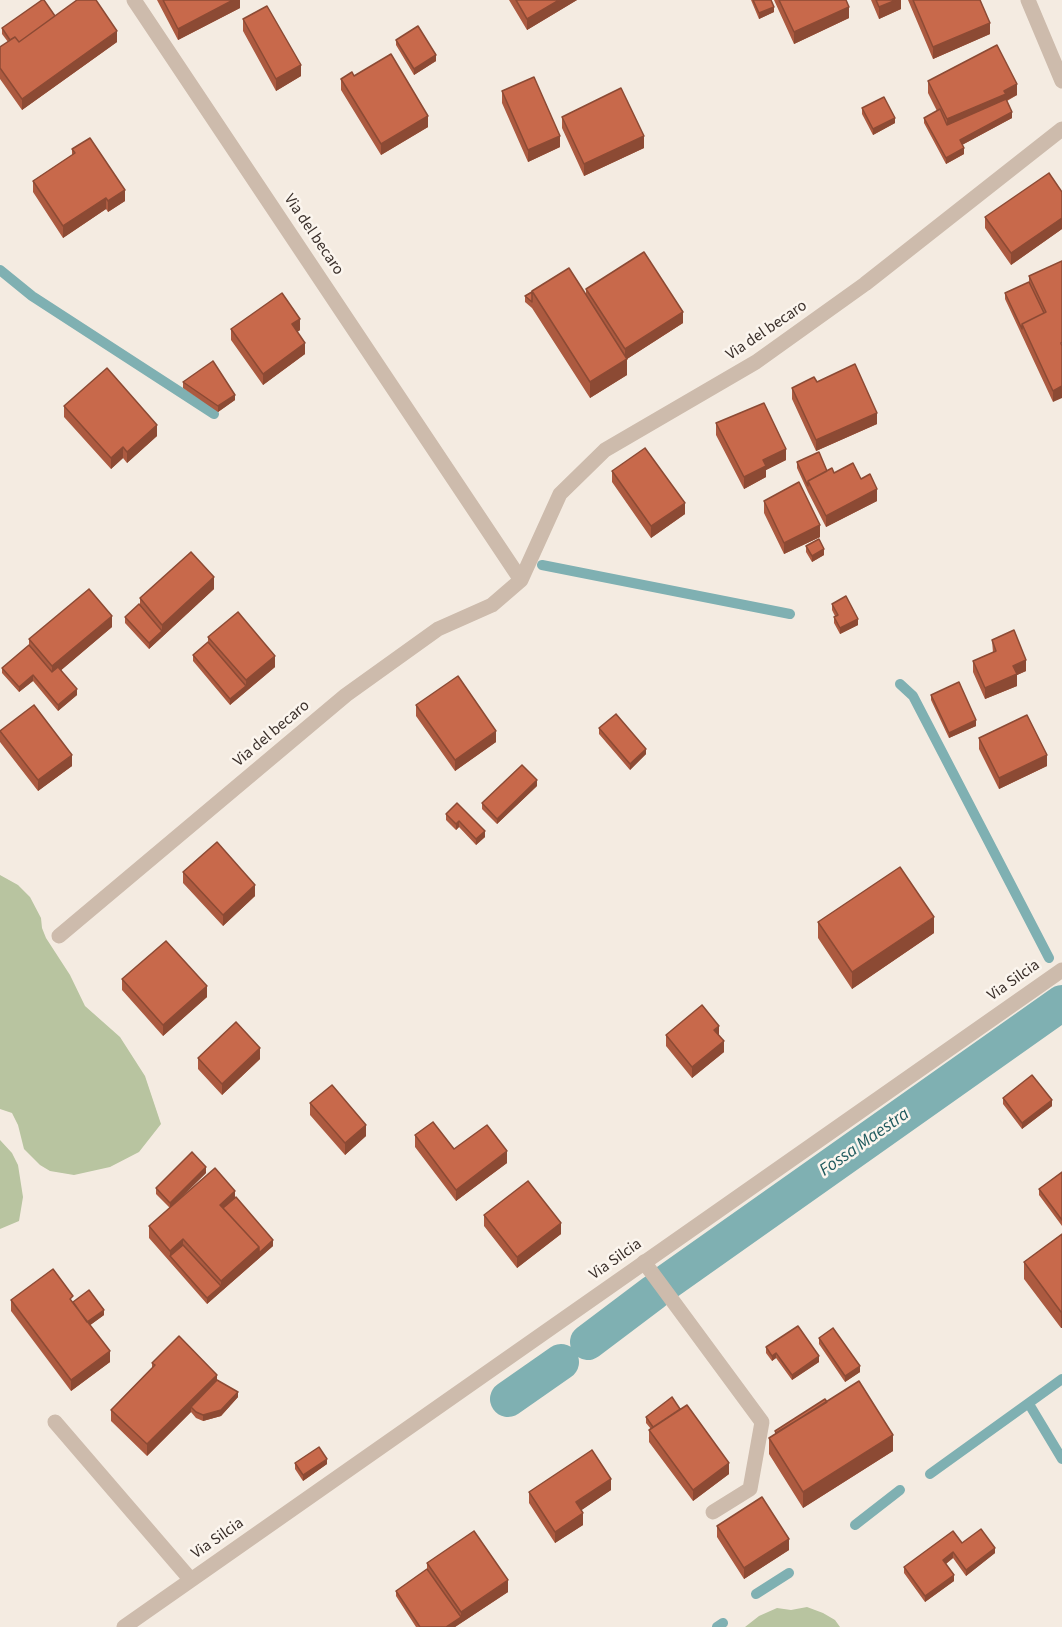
<!DOCTYPE html>
<style>
body{margin:0}
canvas{display:block;background:#f4ebe1}
</style>
<canvas width="1062" height="1627"></canvas>
<script>
const ctx = document.querySelector('canvas').getContext('2d');
ctx.lineJoin = 'round';
function paint(path, color) { ctx.fillStyle = color; ctx.fill(path, 'evenodd'); }
const poly = rows => new Path2D(rows.map(r => 'M' + r).join(''));
function strokePath(path, color, width, dash) { ctx.strokeStyle = color; ctx.lineWidth = width; ctx.lineCap = dash ? 'butt' : 'round'; ctx.setLineDash(dash || []); ctx.stroke(path); }
function label(font, color, halo, rows, align = 'center') {
  ctx.font = font + ' "Source Sans 3",sans-serif'; ctx.lineWidth = 5; ctx.setLineDash([]); ctx.textBaseline = 'middle'; ctx.strokeStyle = halo; ctx.fillStyle = color; for (const [text, x, y, turn = 0] of rows) {
    ctx.save(); ctx.translate(x, y); ctx.rotate((+turn || 0) * Math.PI / 180); ctx.textAlign = isNaN(turn) ? turn : align; if (halo) ctx.strokeText(text, 0, 0); ctx.fillText(text, 0, 0); ctx.restore();
  }
}
const green = poly([
 [0,875,18,885,30,897,41,918,42,928,46,938,70,975,85,1006,120,1037,145,1076,161,1124,139,1152,110,1167,74,1175,50,1171,40,1165,24,1149,18,1125,12,1113,0,1109],
 [0,1140,12,1153,18,1165,23,1197,19,1221,0,1229],
 [807,1607,823,1613,835,1620,840,1627,745,1627,759,1616,777,1608,791,1610]
]);
const stream = poly([
 [0,270,32,296,214,414],
 [542,565,790,614],
 [900,684,913,696,1049,958],
 [1029,1404,1062,1459],
 [930,1474,1062,1379],
 [855,1525,900,1490],
 [756,1594,789,1573],
 [717,1627,723,1623]
]);
const canal = poly([
 [667,1282,1062,1003],
 [588,1342,653,1293],
 [508,1399,561,1362]
]);
const service = poly([
 [644,1262,762,1422,750,1489,713,1512]
]);
const minor = poly([
 [134,0,521,580],
 [1028,0,1062,81],
 [59,936,346,695,438,629,492,605,521,580,560,494,605,450,756,362,865,284,1062,129],
 [55,1422,191,1580],
 [124,1627,1062,970]
]);
const wall = poly([
 [157,0,240,0,240,8,178,40],
 [509,0,577,0,527,30],
 [751,0,771,0,774,12,759,19],
 [774,0,846,0,849,18,794,44],
 [871,0,901,0,901,9,879,19],
 [908,0,980,0,990,34,933,59],
 [55,16,117,42,22,110,0,79,0,47,8,42,2,34,2,28],
 [243,19,301,76,276,91,243,31],
 [396,40,436,61,414,75,396,45],
 [341,79,428,127,381,155,341,90],
 [928,81,1017,95,1007,101,1012,118,962,145,964,154,946,164,924,123,924,118,937,111,928,93],
 [502,91,560,147,528,162,502,103],
 [862,108,895,123,873,135,862,114],
 [562,117,644,148,584,176,562,128],
 [72,149,125,201,108,212,106,209,63,238,33,192,33,181,72,155],
 [1062,192,1062,229,1011,265,985,228,985,217],
 [1062,261,1053,402,1005,299,1005,293,1029,282,1029,276],
 [586,289,683,323,627,359,627,375,590,398,532,308,525,302,525,296,532,291,586,295],
 [231,329,300,330,297,332,305,354,263,385,231,340],
 [183,382,235,400,218,412,183,388],
 [792,388,877,424,816,451,792,399],
 [64,406,157,436,127,463,123,458,111,469,64,417],
 [716,423,786,460,766,470,766,477,744,489,716,435],
 [797,462,834,473,861,479,877,501,826,527,808,492,797,468],
 [612,471,685,514,651,538,612,482],
 [764,501,820,537,784,554,764,513],
 [806,546,824,555,812,562,806,552],
 [214,589,149,649,125,623,125,617,140,604,140,598],
 [832,604,858,625,840,634,834,623,834,617,835,616,832,610],
 [112,627,61,670,77,695,58,711,33,681,19,692,2,673,2,668,29,645,29,639],
 [208,637,275,667,230,705,193,661,193,655,208,642],
 [992,640,1026,671,1017,675,1017,686,985,699,973,672,973,661,993,653],
 [931,695,976,726,949,738,931,700],
 [416,705,496,742,455,771,416,716],
 [599,728,646,754,630,770,599,734],
 [0,731,72,766,38,791,0,742],
 [979,738,1047,766,999,789,979,749],
 [537,786,497,824,482,809,482,803],
 [446,814,485,837,476,845,459,827,456,830,446,820],
 [183,872,255,896,223,926,183,883],
 [818,922,934,933,852,989,818,938],
 [122,979,207,997,163,1036,122,990],
 [666,1035,719,1035,724,1052,692,1078,666,1046],
 [198,1058,260,1059,222,1095,198,1069],
 [1003,1098,1052,1106,1022,1129,1003,1104],
 [310,1103,366,1136,345,1155,310,1115],
 [415,1135,454,1149,507,1163,456,1201,415,1147],
 [1062,1172,1062,1226,1039,1195,1039,1189],
 [206,1173,179,1200,235,1197,273,1246,207,1304,149,1238,149,1226,170,1208,156,1194,156,1188],
 [484,1215,561,1234,517,1268,484,1226],
 [1062,1234,1061,1328,1024,1279,1024,1262],
 [11,1300,73,1302,104,1315,90,1325,110,1362,71,1391,11,1311],
 [819,1338,860,1372,845,1382,819,1344],
 [766,1347,819,1362,792,1380,776,1358,772,1361,766,1353],
 [152,1363,217,1380,238,1397,221,1416,203,1421,196,1418,191,1412,147,1456,111,1421,111,1410,152,1368],
 [827,1402,893,1451,803,1508,769,1454,769,1438,775,1434,775,1431],
 [646,1417,729,1474,693,1501,649,1442,649,1430,651,1429,646,1423],
 [295,1463,327,1464,303,1481,295,1469],
 [611,1490,581,1510,583,1525,555,1543,529,1503,529,1492],
 [717,1526,789,1550,744,1579,717,1537],
 [962,1543,995,1553,966,1576,953,1558,946,1564,954,1581,925,1602,904,1573,904,1567],
 [427,1563,508,1592,455,1627,416,1627,396,1596,396,1591,427,1569]
]);
const shadedWall = poly([
 [233,0,240,0,240,8,178,40,178,29],
 [559,0,577,0,527,30,527,19],
 [896,0,901,0,901,9,879,19,879,7],
 [774,7,774,12,759,19,759,13],
 [849,7,849,18,794,44,794,32],
 [990,23,990,34,933,59,933,47],
 [117,31,117,42,22,110,22,99],
 [436,55,436,61,414,75,414,69],
 [301,65,301,76,276,91,276,79],
 [1017,84,1017,95,947,130,947,119],
 [1012,112,1012,118,960,146,960,140],
 [428,116,428,127,381,155,381,144],
 [895,118,895,123,873,135,873,129],
 [560,136,560,147,528,162,528,150],
 [644,136,644,148,584,176,584,164],
 [964,148,964,154,946,164,946,158],
 [125,190,125,201,108,212,108,201],
 [106,198,106,209,63,238,63,226],
 [1062,218,1062,229,1011,265,1011,253],
 [683,312,683,323,627,359,627,375,590,398,590,382,625,360,625,349],
 [300,319,300,330,292,336,292,324],
 [305,343,305,354,263,385,263,374],
 [1062,386,1062,398,1053,402,1053,391],
 [235,395,235,400,218,412,218,406],
 [877,413,877,424,816,451,816,440],
 [157,425,157,436,127,463,127,452],
 [123,447,123,458,111,469,111,458],
 [786,449,786,460,766,470,766,477,744,489,744,477,763,460],
 [877,489,877,501,826,527,826,516],
 [685,503,685,514,651,538,651,526],
 [820,525,820,537,784,554,784,543],
 [824,549,824,555,812,562,812,556],
 [214,577,214,589,149,649,149,643,162,631,162,625],
 [112,616,112,627,52,678,52,666],
 [858,619,858,625,840,634,840,628],
 [275,656,275,667,230,705,230,699,246,686,246,680],
 [1026,660,1026,671,1017,675,1017,686,985,699,985,688,1013,666],
 [33,675,33,681,19,692,19,687],
 [77,689,77,695,58,711,58,705],
 [976,720,976,726,949,738,949,733],
 [496,731,496,742,455,771,455,760],
 [646,749,646,754,630,770,630,764],
 [72,755,72,766,38,791,38,780],
 [1047,755,1047,766,999,789,999,778],
 [537,780,537,786,497,824,497,819],
 [459,821,459,827,456,830,456,824],
 [485,831,485,837,476,845,476,839],
 [255,885,255,896,223,926,223,915],
 [934,917,934,933,852,989,852,972],
 [207,986,207,997,163,1036,163,1025],
 [719,1026,719,1038,714,1030],
 [724,1041,724,1052,692,1078,692,1067],
 [260,1048,260,1059,222,1095,222,1084],
 [1052,1100,1052,1106,1022,1129,1022,1123],
 [366,1125,366,1136,345,1155,345,1143],
 [507,1151,507,1163,456,1201,456,1190],
 [206,1167,206,1173,170,1208,170,1203],
 [235,1191,235,1203,220,1210,220,1205],
 [561,1223,561,1234,517,1268,517,1257],
 [183,1239,183,1251,170,1256,170,1251],
 [273,1240,273,1246,207,1304,207,1298,221,1286,221,1281,259,1247],
 [104,1310,104,1315,85,1329,85,1324],
 [1062,1311,1062,1328,1061,1328,1061,1312],
 [110,1351,110,1362,71,1391,71,1380],
 [776,1353,776,1358,772,1361,772,1356],
 [819,1356,819,1362,792,1380,792,1375],
 [860,1366,860,1372,845,1382,845,1376],
 [217,1375,217,1386,191,1407,191,1412,147,1456,147,1444],
 [238,1392,238,1397,221,1416,203,1421,203,1415],
 [893,1435,893,1451,803,1508,803,1492],
 [327,1459,327,1464,303,1481,303,1475],
 [729,1463,729,1474,693,1501,693,1490],
 [611,1479,611,1490,576,1514,576,1502],
 [583,1513,583,1525,555,1543,555,1532],
 [789,1539,789,1550,744,1579,744,1568],
 [995,1548,995,1553,966,1576,966,1570],
 [953,1552,953,1558,943,1566,943,1560],
 [954,1575,954,1581,925,1602,925,1596],
 [508,1580,508,1592,461,1623,461,1612],
 [461,1617,461,1623,455,1627,446,1627]
]);
const building = poly([
 [42,0,44,0,55,16,19,42,15,37,10,40,2,28,42,0],
 [77,0,96,0,117,31,22,99,0,68,0,47,15,37,19,42,77,0],
 [163,0,233,0,178,29,163,0],
 [516,0,559,0,527,19,516,0],
 [753,0,771,0,774,7,759,13,753,0],
 [779,0,846,0,849,7,794,32,779,0],
 [876,0,896,0,879,7,876,0],
 [913,0,980,0,990,23,933,47,913,0],
 [267,6,301,65,276,79,243,19,267,6],
 [418,26,436,55,414,69,396,40,418,26],
 [997,45,1017,84,1004,91,1006,94,947,119,928,81,997,45],
 [391,54,428,116,381,144,341,79,352,72,354,76,391,54],
 [534,77,560,136,528,150,502,91,534,77],
 [621,88,644,136,584,164,562,117,621,88],
 [884,97,895,118,873,129,862,108,884,97],
 [1006,99,1012,112,960,140,964,148,946,158,924,118,940,109,947,125,1006,99],
 [90,138,125,190,108,201,106,198,63,226,33,181,75,153,72,149,90,138],
 [1049,173,1062,192,1062,218,1011,253,985,217,1049,173],
 [644,252,683,312,625,349,586,289,644,252],
 [1062,261,1062,342,1061,343,1062,346,1062,386,1053,391,1022,324,1046,312,1029,276,1062,261],
 [569,268,627,359,590,382,532,291,569,268],
 [1029,282,1044,313,1022,324,1022,329,1005,293,1029,282],
 [532,292,532,302,525,296,532,292],
 [282,293,300,319,292,324,305,343,263,374,231,329,282,293],
 [213,361,235,395,218,406,183,382,213,361],
 [855,364,877,413,816,440,792,388,814,377,817,382,855,364],
 [107,368,157,425,127,452,123,447,111,458,64,406,107,368],
 [764,403,786,449,763,460,766,466,744,477,716,423,764,403],
 [645,448,685,503,651,526,612,471,645,448],
 [819,452,827,471,808,481,808,486,797,462,819,452],
 [853,463,861,479,870,474,877,489,826,516,808,481,832,468,834,473,853,463],
 [799,482,820,525,784,543,764,501,799,482],
 [819,539,824,549,812,556,806,546,819,539],
 [191,552,214,577,162,625,140,598,191,552],
 [89,589,112,616,52,666,29,639,89,589],
 [846,596,858,619,840,628,834,617,838,615,832,604,846,596],
 [139,604,162,631,149,643,125,617,139,604],
 [238,612,275,656,246,680,208,637,238,612],
 [1014,630,1026,660,1013,666,1017,674,985,688,973,661,996,651,992,640,1014,630],
 [208,642,246,686,230,699,193,655,208,642],
 [29,645,52,672,58,667,77,689,58,705,33,675,19,687,2,668,29,645],
 [458,676,496,731,455,760,416,705,458,676],
 [959,682,976,720,949,733,931,695,959,682],
 [34,705,72,755,38,780,0,731,34,705],
 [616,714,646,749,630,764,599,728,616,714],
 [1027,715,1047,755,999,778,979,738,1027,715],
 [522,765,537,780,497,819,482,803,522,765],
 [457,803,485,831,476,839,459,821,456,824,446,814,457,803],
 [217,842,255,885,223,915,183,872,217,842],
 [900,867,934,917,852,972,818,922,900,867],
 [166,941,207,986,163,1025,122,979,166,941],
 [702,1005,719,1026,714,1030,724,1041,692,1067,666,1035,702,1005],
 [236,1022,260,1048,222,1084,198,1058,236,1022],
 [1032,1075,1052,1100,1022,1123,1003,1098,1032,1075],
 [332,1085,366,1125,345,1143,310,1103,332,1085],
 [433,1122,454,1149,487,1125,507,1151,456,1190,415,1135,433,1122],
 [192,1152,206,1167,170,1203,156,1188,192,1152],
 [215,1168,235,1191,220,1205,259,1247,221,1281,183,1239,170,1251,149,1226,215,1168],
 [1062,1172,1062,1220,1039,1189,1062,1172],
 [528,1181,561,1223,517,1257,484,1215,528,1181],
 [236,1197,273,1240,259,1253,259,1247,223,1208,236,1197],
 [1062,1234,1062,1311,1061,1312,1024,1262,1062,1234],
 [183,1245,221,1286,207,1298,170,1256,183,1245],
 [53,1269,73,1296,70,1299,110,1351,71,1380,11,1300,53,1269],
 [89,1290,104,1310,87,1322,73,1302,89,1290],
 [798,1326,819,1356,792,1375,776,1353,772,1356,766,1347,798,1326],
 [833,1328,860,1366,845,1376,819,1338,833,1328],
 [179,1336,217,1375,147,1444,111,1410,155,1365,152,1363,179,1336],
 [217,1380,238,1392,221,1410,203,1415,196,1412,191,1407,217,1380],
 [859,1381,893,1435,803,1492,769,1438,859,1381],
 [672,1397,680,1409,653,1427,646,1417,672,1397],
 [825,1399,827,1402,776,1433,775,1431,825,1399],
 [687,1405,729,1463,693,1490,649,1430,687,1405],
 [319,1447,327,1459,303,1475,295,1463,319,1447],
 [592,1450,611,1479,576,1502,583,1513,555,1532,529,1492,592,1450],
 [762,1497,789,1539,744,1568,717,1526,762,1497],
 [981,1529,995,1548,966,1570,953,1552,943,1560,954,1575,925,1596,904,1567,953,1531,962,1543,981,1529],
 [474,1531,508,1580,461,1612,427,1563,474,1531],
 [427,1569,461,1617,446,1627,420,1627,396,1591,427,1569]
]);
const streetNames = [
 ["Via del becaro",313,235,56],
 ["Via del becaro",767,331,-34],
 ["Via del becaro",272,734,-40],
 ["Via Silcia",1014,981,-35],
 ["Via Silcia",616,1260,-35],
 ["Via Silcia",218,1539,-35]
];
const waterNames = [
 ["Fossa Maestra",865,1143,-35]
];
paint(green, '#b8c4a0');
strokePath(stream, '#7fb0b2', 10);
strokePath(canal, '#7fb0b2', 36);
strokePath(service, '#cdbbac', 15);
strokePath(minor, '#cdbbac', 15);
paint(wall, '#ac5a40');
paint(shadedWall, '#8c4a34');
paint(building, '#c8694b');
strokePath(building, '#8c4a34', 1.5);
label('16px', '#3b302b', '#fbf5ee', streetNames);
label('italic 18px', '#1f5a5e', '#fbf5ee', waterNames);
</script>
